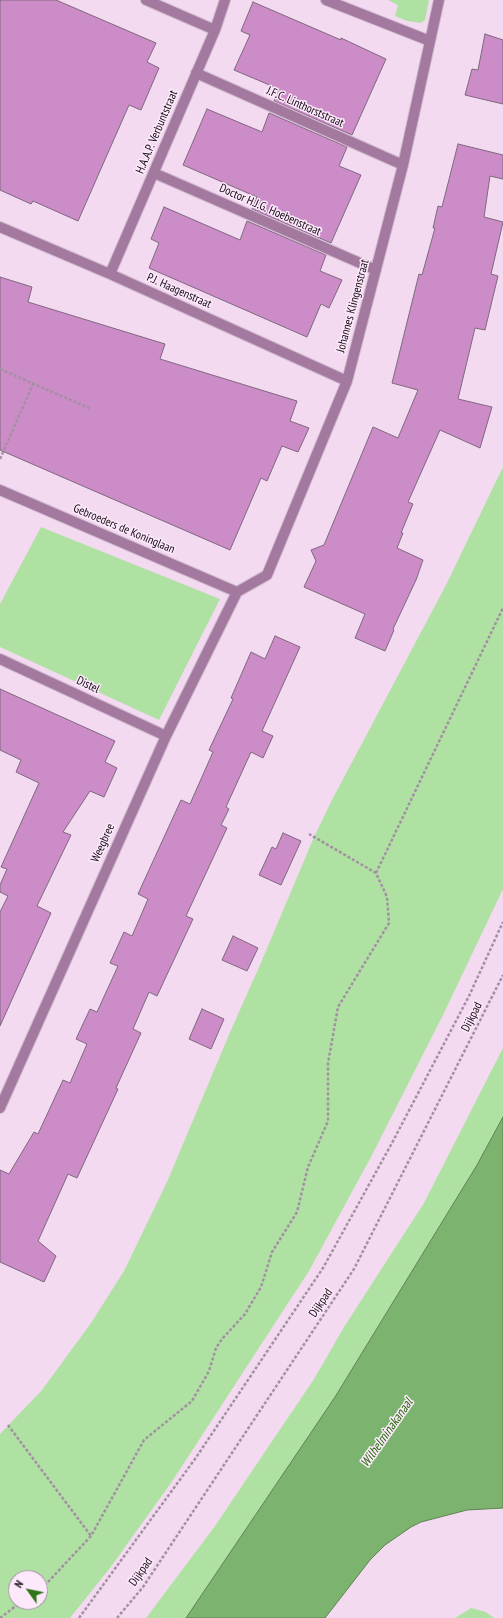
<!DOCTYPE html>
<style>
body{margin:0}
#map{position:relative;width:503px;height:1618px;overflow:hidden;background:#f3daf1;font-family:"PT Sans Narrow",sans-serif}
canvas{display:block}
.north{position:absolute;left:8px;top:1570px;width:40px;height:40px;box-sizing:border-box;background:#fee9fc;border:1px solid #a1919f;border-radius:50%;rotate:303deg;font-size:11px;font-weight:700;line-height:16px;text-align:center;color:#150d14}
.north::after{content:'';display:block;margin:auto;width:14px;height:18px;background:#2e7518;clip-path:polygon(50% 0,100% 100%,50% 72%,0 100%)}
</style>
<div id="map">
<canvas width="503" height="1618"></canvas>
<div class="north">N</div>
</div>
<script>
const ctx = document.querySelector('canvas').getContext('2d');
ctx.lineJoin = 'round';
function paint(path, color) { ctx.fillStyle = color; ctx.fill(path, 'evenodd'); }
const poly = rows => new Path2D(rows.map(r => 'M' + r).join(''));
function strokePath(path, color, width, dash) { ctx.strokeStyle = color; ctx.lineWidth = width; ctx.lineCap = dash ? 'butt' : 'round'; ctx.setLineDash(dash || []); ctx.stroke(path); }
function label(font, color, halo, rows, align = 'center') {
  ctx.font = font + ' "PT Sans Narrow",sans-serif'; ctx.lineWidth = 3; ctx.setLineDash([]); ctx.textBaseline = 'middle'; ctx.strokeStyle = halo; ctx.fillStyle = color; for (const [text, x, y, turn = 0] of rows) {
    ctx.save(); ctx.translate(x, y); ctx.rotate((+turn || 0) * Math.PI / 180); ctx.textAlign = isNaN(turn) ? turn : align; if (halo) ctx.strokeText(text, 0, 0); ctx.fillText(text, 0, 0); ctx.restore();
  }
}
const green = poly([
 [388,0,429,0,425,20,421,23,407,21,395,16,398,5],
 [503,467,503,889,444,1013,371,1157,309,1271,171,1483,110,1568,70,1618,0,1618,0,1434,42,1390,91,1323,124,1271,167,1182,231,1030,260,965,314,837,333,798,446,585],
 [16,1578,40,1578,40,1602,16,1602],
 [41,527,220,599,159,720,0,647,0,604],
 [503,1048,503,1117,477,1165,335,1397,186,1618,146,1618,215,1526,314,1379,344,1327,424,1203],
 [471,1608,486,1612,494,1618,455,1618]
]);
const water = poly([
 [503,1117,503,1508,467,1510,421,1522,411,1527,385,1545,370,1560,325,1618,186,1618,335,1397,477,1165,503,1117]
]);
const building = poly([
 [0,0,56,0,156,43,147,62,159,68,141,110,129,105,78,221,33,201,31,204,0,190,0,0],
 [253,2,341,40,341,38,386,59,352,135,274,101,279,89,234,70,250,35,241,31,253,2],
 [485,34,503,40,503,104,465,95,472,69,478,70,485,34],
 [207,109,262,132,269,113,347,147,339,166,361,175,331,243,252,209,257,197,183,165,207,109],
 [458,144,503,155,503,179,490,176,484,217,503,222,491,274,498,276,485,330,475,328,458,399,492,407,480,448,440,430,408,502,413,504,401,533,403,533,397,548,423,560,416,580,393,629,394,630,385,651,355,638,365,614,304,587,316,561,311,550,324,545,373,427,398,438,418,390,392,383,419,274,422,275,435,228,433,228,438,206,442,207,458,144],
 [164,207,240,240,247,221,326,255,320,271,342,280,329,308,321,304,307,337,149,268,159,243,151,239,164,207],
 [0,277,32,287,28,302,165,344,160,359,297,401,290,421,309,428,298,452,282,446,267,481,261,478,230,550,0,450,0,277],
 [275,636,300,647,262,731,273,736,263,758,251,752,226,807,229,809,221,825,227,828,186,916,193,919,157,996,149,992,133,1029,141,1033,116,1088,118,1089,77,1178,68,1174,38,1241,56,1256,44,1282,0,1262,0,1170,9,1174,34,1132,38,1134,63,1080,70,1083,87,1044,76,1039,90,1009,97,1012,118,966,110,963,124,932,132,936,148,899,138,894,181,800,190,804,213,752,209,750,233,699,231,698,251,652,265,659,275,636],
 [0,689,115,741,105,762,117,768,104,797,90,791,63,832,71,835,37,906,51,913,0,1026,0,912,8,896,0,892,0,885,7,869,1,867,39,783,16,772,21,760,0,750,0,689],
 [283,833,301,841,281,885,259,875,272,847,276,849,283,833],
 [233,936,258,948,247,971,222,960,233,936],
 [202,1009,224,1019,211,1049,189,1039,202,1009]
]);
const path = poly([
 [0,369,91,409],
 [0,459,33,384],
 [376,873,503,608],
 [8,1425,91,1536],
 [40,1588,48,1582,91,1536,144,1440,192,1401,209,1371,216,1348,222,1339,245,1314,261,1287,272,1252,297,1212,308,1167,328,1121,328,1063,338,1007,389,923,387,897,376,873,309,834],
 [0,1618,21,1602],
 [79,1618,195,1459,323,1268,392,1143,469,996,503,922],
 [117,1618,143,1587,354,1269,503,975]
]);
const minor = poly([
 [146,0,215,30],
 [326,0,430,41],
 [196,73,403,165],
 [154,173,376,270],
 [0,227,110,274,347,381],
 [110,274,215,30,225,0],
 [0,490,237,592],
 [237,592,267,575,347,381,403,165,439,0],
 [0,659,166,736],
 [0,1108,166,736,237,592]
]);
const streetNames = [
 ["J.F.C. Linthorststraat",305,107,24],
 ["H.A.A.P. Verbuntstraat",157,132,-67],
 ["Doctor H.J.G. Hoebenstraat",270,210,24],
 ["P.J. Haagenstraat",179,291,24],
 ["Johannes Klingenstraat",353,306,-75],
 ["Gebroeders de Koninglaan",124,529,23],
 ["Distel",88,685,25],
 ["Weegbree",103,843,-66],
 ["Dijkpad",472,1017,-63],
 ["Dijkpad",321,1303,-56],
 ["Dijkpad",141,1572,-55]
];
const waterNames = [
 ["Wilhelminakanaal",387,1433,-55]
];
paint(green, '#afe2a2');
paint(water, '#7cb36f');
strokePath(water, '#5d8154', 1);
paint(building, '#cc8cc8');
strokePath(building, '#7e687c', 1);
strokePath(minor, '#cfb9ce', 12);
strokePath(path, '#a390a2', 2.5, [3, 2]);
strokePath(minor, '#a479a0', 10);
label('12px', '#150d14', '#fee9fc', streetNames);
label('italic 13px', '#216807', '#fee9fc', waterNames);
</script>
